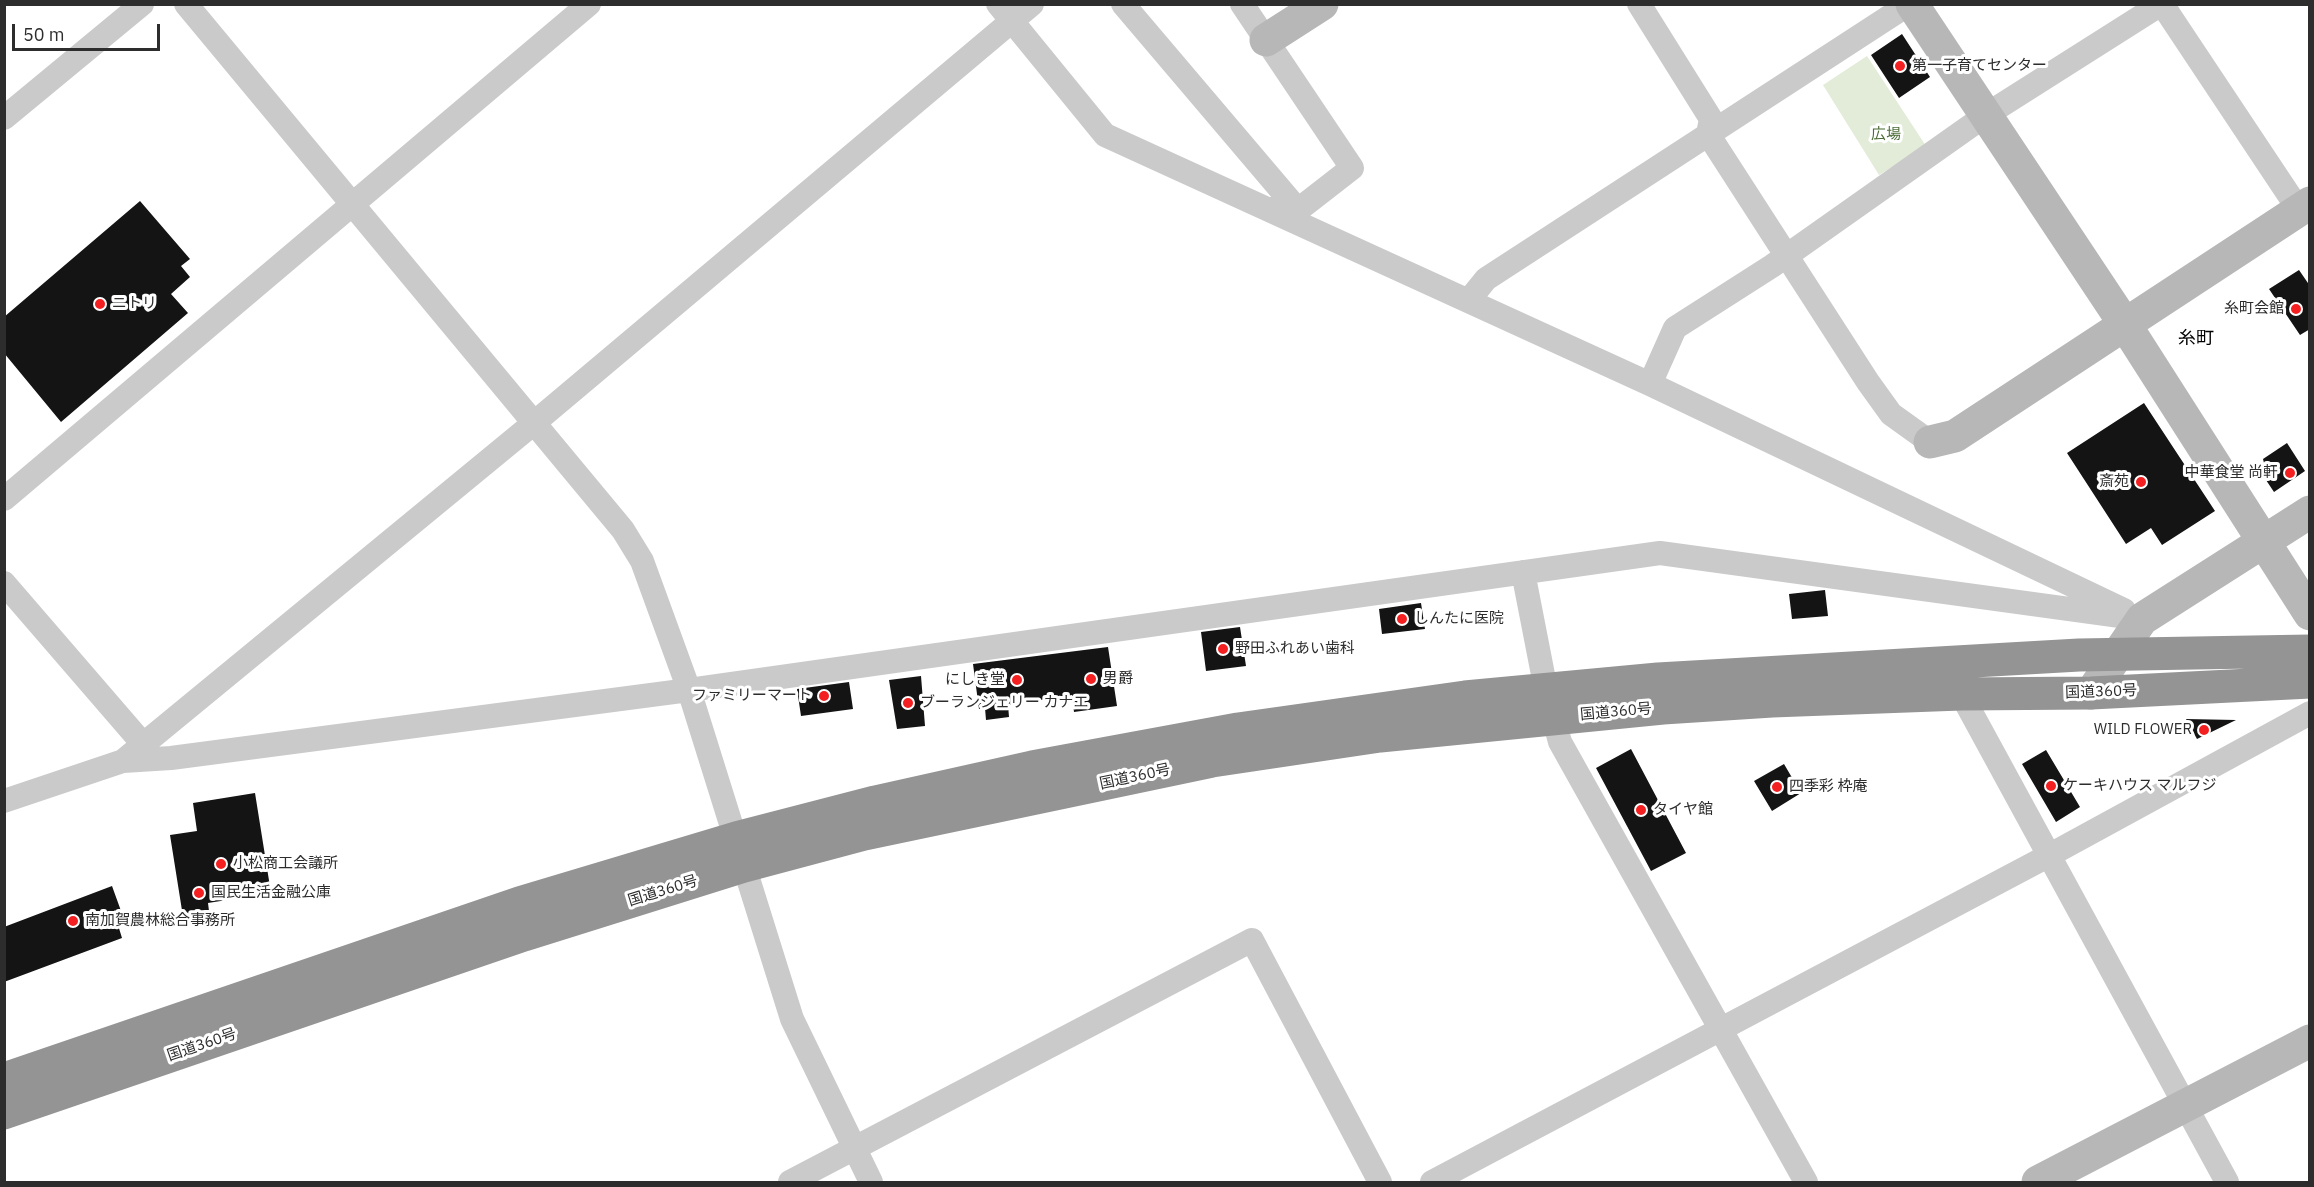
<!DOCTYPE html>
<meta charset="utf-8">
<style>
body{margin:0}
#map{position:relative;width:2314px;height:1187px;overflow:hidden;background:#fff;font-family:"IBM Plex Sans",sans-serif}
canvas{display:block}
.frame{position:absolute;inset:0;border:6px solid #2d2d2d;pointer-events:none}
.scale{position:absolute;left:12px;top:24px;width:148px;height:27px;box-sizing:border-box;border:3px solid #2d2d2d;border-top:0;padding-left:8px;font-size:18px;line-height:21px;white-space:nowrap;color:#2d2d2d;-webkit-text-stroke:4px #fff;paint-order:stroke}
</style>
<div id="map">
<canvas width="2314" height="1187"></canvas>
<div class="frame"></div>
<div class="scale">50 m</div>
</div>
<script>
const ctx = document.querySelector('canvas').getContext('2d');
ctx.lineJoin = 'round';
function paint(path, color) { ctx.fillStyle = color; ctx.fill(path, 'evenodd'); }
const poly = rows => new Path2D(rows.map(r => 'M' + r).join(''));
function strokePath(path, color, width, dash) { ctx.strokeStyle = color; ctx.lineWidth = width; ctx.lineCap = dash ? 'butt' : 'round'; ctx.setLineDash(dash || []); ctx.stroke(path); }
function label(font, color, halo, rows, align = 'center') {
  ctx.font = font + ' "IBM Plex Sans","Noto Sans JP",sans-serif'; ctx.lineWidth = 6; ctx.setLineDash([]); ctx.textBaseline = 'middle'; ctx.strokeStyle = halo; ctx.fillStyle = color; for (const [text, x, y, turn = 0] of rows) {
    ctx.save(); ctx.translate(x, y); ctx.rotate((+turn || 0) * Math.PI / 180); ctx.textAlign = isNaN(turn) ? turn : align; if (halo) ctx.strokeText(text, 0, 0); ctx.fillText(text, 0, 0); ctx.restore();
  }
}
const green = poly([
 [1867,56,1926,146,1879,175,1823,85]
]);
const building = poly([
 [1902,34,1930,77,1899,98,1871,55],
 [140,201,190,259,181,266,190,277,171,294,188,313,61,422,4,353,4,317],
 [2299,270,2310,286,2310,329,2300,335,2269,289],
 [2144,403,2215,511,2162,545,2151,528,2126,544,2067,453],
 [2287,443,2305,471,2274,492,2258,468,2264,463,2263,459],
 [1825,590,1828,616,1792,619,1789,594],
 [1421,603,1425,629,1382,634,1379,609],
 [1240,627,1246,666,1206,671,1201,632],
 [1108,647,1117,706,1074,712,1072,695,1008,705,1009,717,986,720,985,708,979,709,973,664],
 [921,676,925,726,897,729,889,680],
 [849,682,853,709,801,716,797,689],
 [2186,719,2236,720,2197,739],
 [1631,749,1686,853,1651,871,1596,768],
 [2046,750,2080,807,2056,822,2022,764],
 [1784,764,1801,793,1772,811,1754,781],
 [255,793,271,893,208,903,210,919,184,923,170,835,197,831,193,803],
 [112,886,125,922,118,925,122,938,4,982,4,927]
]);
const street = poly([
 [186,4,623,530,642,561,689,690,792,1019,871,1182],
 [998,4,1105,135,1650,384,2124,610],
 [1123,4,1298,210],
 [1242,4,1352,168,1298,210,1271,209],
 [1639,4,1711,119,1708,134,1868,382,1891,414,1930,442],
 [2162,4,2299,210],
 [4,118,142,4],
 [1469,300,1486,279,1909,4],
 [1650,384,1675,328,1772,266,1986,115,2161,4],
 [4,499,589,4],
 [1523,572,1546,690,1560,742,1806,1182],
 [4,583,143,744],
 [1954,681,2227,1182],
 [123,761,534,423,1032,4],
 [4,801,123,761,171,758,689,690,1660,553,2142,619],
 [790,1182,1252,940,1380,1182],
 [1432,1182,2048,856,2310,713]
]);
const secondary = poly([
 [1912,4,2124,323,2310,614],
 [1266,40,1322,4],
 [1930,442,1955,436,2310,203],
 [2091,693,2142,619,2310,512],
 [2038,1182,2310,1041]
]);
const highway = poly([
 [4,1079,519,903,736,838,875,802,1032,767,1238,729,1465,697,1658,679,2079,655,2310,651],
 [4,1113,524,935,744,866,864,834,1212,761,1380,736,1663,708,1772,701,1961,694,2091,693,2310,682]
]);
const markers = [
 [1900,66,6,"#f41f21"],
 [100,304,6,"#f41f21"],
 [2296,309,6,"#f41f21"],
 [2290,473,6,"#f41f21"],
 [2141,482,6,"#f41f21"],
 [1402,619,6,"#f41f21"],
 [1223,649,6,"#f41f21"],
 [1091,679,6,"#f41f21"],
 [1017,680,6,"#f41f21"],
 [824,696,6,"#f41f21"],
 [908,703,6,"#f41f21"],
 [2204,730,6,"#f41f21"],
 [2051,786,6,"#f41f21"],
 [1777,787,6,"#f41f21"],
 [1641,810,6,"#f41f21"],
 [221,864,6,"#f41f21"],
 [199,893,6,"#f41f21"],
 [73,921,6,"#f41f21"]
];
const poiNames = [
 ["第一子育てセンター",1912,66],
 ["ニトリ",112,304],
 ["糸町会館",2284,309,"right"],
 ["中華食堂 尚軒",2278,473,"right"],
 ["斎苑",2129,482,"right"],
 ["しんたに医院",1414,619],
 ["野田ふれあい歯科",1235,649],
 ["男爵",1103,679],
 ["にしき堂",1005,680,"right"],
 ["ファミリーマート",812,696,"right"],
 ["ブーランジェリー カナエ",920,703],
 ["WILD FLOWER",2192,730,"right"],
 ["ケーキハウス マルフジ",2063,786],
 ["四季彩 枠庵",1789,787],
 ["タイヤ館",1653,810],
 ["小松商工会議所",233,864],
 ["国民生活金融公庫",211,893],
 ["南加賀農林総合事務所",85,921]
];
const parkNames = [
 ["広場",1886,135]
];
const streetNames = [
 ["国道360号",2101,692,-2],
 ["国道360号",1616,712,-5],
 ["国道360号",1135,777,-12],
 ["国道360号",663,891,-17],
 ["国道360号",202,1045,-19]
];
const quarterNames = [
 ["糸町",2196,339]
];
paint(green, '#e2ecd8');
paint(building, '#141414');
strokePath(street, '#cacaca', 24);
strokePath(secondary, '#b7b7b7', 33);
strokePath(highway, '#949494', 33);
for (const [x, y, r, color] of markers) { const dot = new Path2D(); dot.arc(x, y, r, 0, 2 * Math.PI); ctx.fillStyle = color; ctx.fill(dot); strokePath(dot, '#fff', 2); }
label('15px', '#2d2d2d', '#fff', poiNames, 'left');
label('15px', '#4c6c37', '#fff', parkNames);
label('15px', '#2d2d2d', '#fff', streetNames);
label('18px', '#000', '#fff', quarterNames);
</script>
